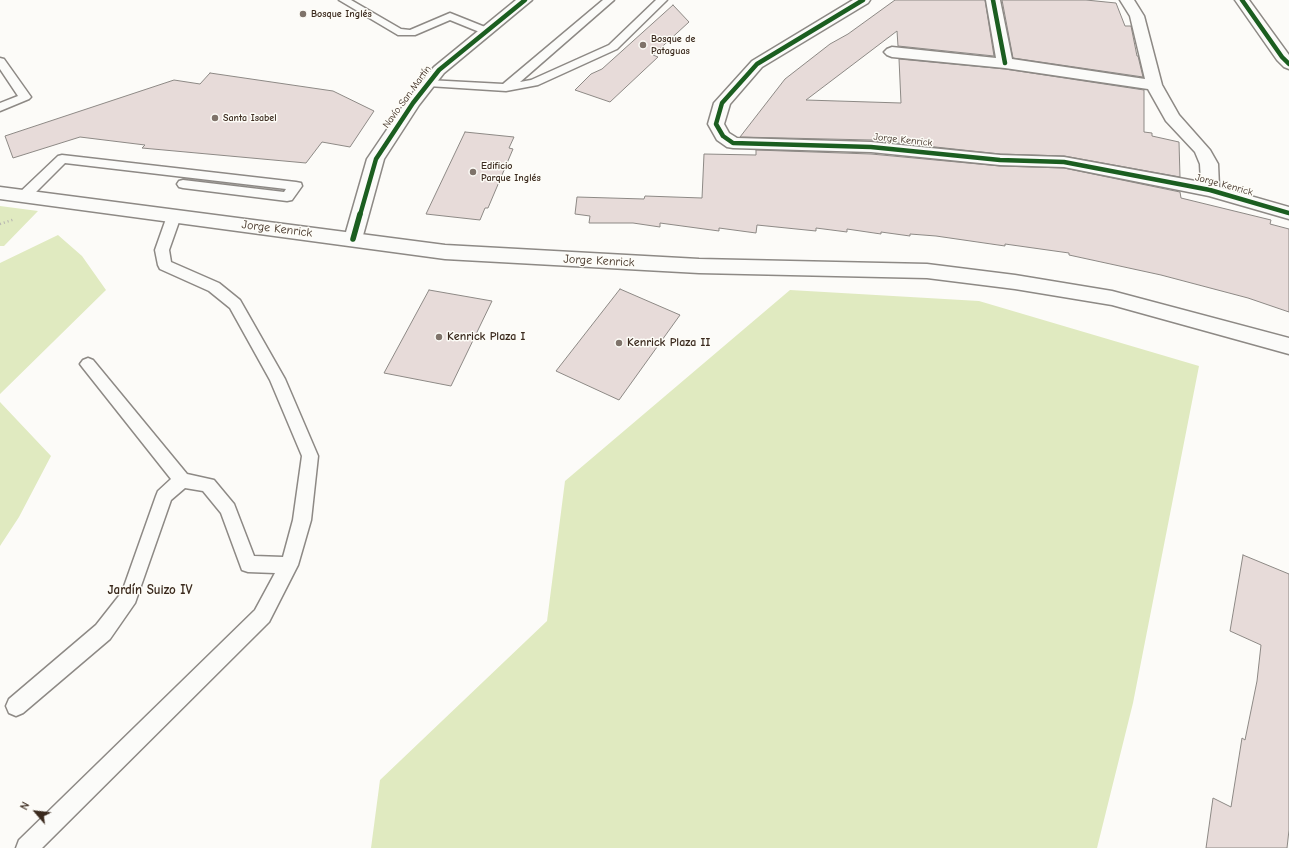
<!DOCTYPE html>
<meta charset="utf-8">
<style>
body{margin:0}
#map{position:relative;width:1289px;height:848px;overflow:hidden;background:#fcfbf8;font-family:"Comic Neue",sans-serif}
canvas{display:block}
.north{position:absolute;left:16px;top:792px;width:40px;height:40px;-webkit-text-stroke:3px #fdfcf7;paint-order:stroke;rotate:298deg;font-size:11px;font-weight:700;line-height:16px;text-align:center;color:#3b2a1e}
.north::after{content:'';display:block;margin:auto;width:14px;height:18px;background:#3b2a1e;clip-path:polygon(50% 0,100% 100%,50% 72%,0 100%)}
</style>
<div id="map">
<canvas width="1289" height="848"></canvas>
<div class="north">N</div>
</div>
<script>
const ctx = document.querySelector('canvas').getContext('2d');
ctx.lineJoin = 'round';
function paint(path, color) { ctx.fillStyle = color; ctx.fill(path, 'evenodd'); }
const poly = rows => new Path2D(rows.map(r => 'M' + r).join(''));
function strokePath(path, color, width, dash) { ctx.strokeStyle = color; ctx.lineWidth = width; ctx.lineCap = dash ? 'butt' : 'round'; ctx.setLineDash(dash || []); ctx.stroke(path); }
function label(font, color, halo, rows, align = 'center') {
  ctx.font = font + ' "Comic Neue",sans-serif'; ctx.lineWidth = 3; ctx.setLineDash([]); ctx.textBaseline = 'middle'; ctx.strokeStyle = halo; ctx.fillStyle = color; for (const [text, x, y, turn = 0] of rows) {
    ctx.save(); ctx.translate(x, y); ctx.rotate((+turn || 0) * Math.PI / 180); ctx.textAlign = isNaN(turn) ? turn : align; if (halo) ctx.strokeText(text, 0, 0); ctx.fillText(text, 0, 0); ctx.restore();
  }
}
const green = poly([
 [0,206,38,211,4,246,0,246],
 [58,235,82,256,106,290,0,394,0,263],
 [790,290,979,301,1199,366,1133,703,1097,848,371,848,380,780,547,621,565,481],
 [0,402,51,456,19,517,0,546]
]);
const building = poly([
 [895,0,985,0,994,56,898,46,897,31,806,100,901,103,899,59,1005,69,1144,90,1144,132,1152,133,1152,136,1179,142,1180,177,1064,156,1000,154,871,140,740,137,785,79,830,44,848,34,895,0],
 [1002,0,1086,0,1116,3,1125,26,1131,26,1137,56,1138,56,1143,77,1013,58,1002,0],
 [673,5,689,22,653,55,658,57,610,102,575,90,591,74,602,69,673,5],
 [210,73,333,91,374,111,350,147,322,142,306,163,142,148,145,145,80,137,13,158,5,136,174,80,200,84,210,73],
 [465,132,514,137,509,148,513,149,488,208,485,208,480,220,426,214,465,132],
 [756,150,871,154,1000,166,1064,168,1180,192,1181,198,1271,220,1270,224,1289,229,1289,312,1248,298,1161,275,1069,255,1069,253,1005,244,1005,246,936,236,910,234,910,236,881,232,881,234,847,229,847,232,816,228,816,231,757,225,756,233,719,228,719,231,660,223,660,227,633,223,589,223,590,216,575,214,577,197,644,199,645,196,702,198,704,154,756,155,756,150],
 [620,289,680,315,619,400,556,371,620,289],
 [429,290,492,301,451,386,384,373,429,290],
 [1243,555,1289,574,1289,830,1287,848,1206,848,1213,798,1231,807,1242,738,1245,740,1257,681,1261,645,1230,631,1243,555]
]);
const path = poly([
 [0,224,15,219]
]);
const service = poly([
 [339,0,351,0,401,29,410,30,450,13,490,29,491,31,490,33,482,33,450,20,415,35,398,35,339,0],
 [603,0,614,0,520,82,531,80,609,45,656,0,667,0,617,49,538,85,506,91,428,86,422,83,428,80,503,84,603,0],
 [0,58,4,59,31,97,29,99,0,111,0,103,18,96,0,69,0,58],
 [62,155,296,182,301,183,302,186,292,200,287,201,183,188,179,187,177,184,179,181,183,180,284,192,286,189,65,163,29,199,19,199,18,196,19,193,58,156,62,155],
 [174,212,179,213,181,216,169,250,171,262,219,283,240,300,285,379,318,456,311,520,298,565,269,622,42,848,16,848,19,840,255,610,275,573,248,572,242,570,221,513,203,491,185,488,171,500,135,603,110,639,23,713,16,716,9,713,6,706,9,699,96,625,122,592,156,496,158,491,171,479,83,368,80,364,83,360,88,358,93,360,187,474,214,480,234,504,254,556,283,557,293,520,302,456,270,380,230,308,209,291,160,269,158,265,155,250,167,216,169,213,174,212]
]);
const minor = poly([
 [516,0,532,0,444,73,419,105,384,159,362,239,360,244,353,245,346,244,344,239,367,159,407,100,434,67,516,0],
 [853,0,870,0,868,3,762,67,730,104,724,124,729,133,737,138,871,142,1000,155,1064,157,1201,182,1200,164,1195,152,1166,121,1148,89,1005,68,892,57,887,55,884,52,887,49,892,47,996,58,986,0,1000,0,1012,59,1145,79,1130,16,1120,0,1134,0,1144,16,1162,85,1179,115,1210,150,1218,164,1219,187,1289,207,1289,219,1209,196,1064,167,1000,165,871,152,733,148,727,147,717,140,708,124,714,103,752,61,853,0],
 [1235,0,1249,0,1289,55,1289,69,1284,67,1277,60,1235,0]
]);
const secondary = poly([
 [0,187,445,245,699,259,927,264,1015,275,1112,291,1289,338,1289,354,1112,305,1015,289,927,278,699,273,445,259,0,199,0,187]
]);
const cyclewayFar1 = poly([
 [863,0,757,64,722,103,716,124,723,136,733,143,871,147,1000,160,1064,162,1210,190,1289,213],
 [993,0,1005,63],
 [1242,0,1282,57,1289,64],
 [360,215,376,159,413,103,439,70,525,0]
]);
const cycleway = poly([
 [353,239,360,214]
]);
const markers = [
 [303,14,4,"#7f736a"],
 [643,45,4,"#7f736a"],
 [215,118,4,"#7f736a"],
 [473,172,4,"#7f736a"],
 [439,337,4,"#7f736a"],
 [619,343,4,"#7f736a"]
];
const farPoinames = [
 ["Bosque Inglés",311,14],
 ["Bosque de",651,39],
 ["Pataguas",651,51],
 ["Santa Isabel",223,118],
 ["Edificio",481,166],
 ["Parque Inglés",481,178]
];
const farStreetnames = [
 ["Navío San Martín",407,97,-54],
 ["Jorge Kenrick",903,140,6],
 ["Jorge Kenrick",1224,185,15]
];
const streetNames = [
 ["Jorge Kenrick",277,229,7],
 ["Jorge Kenrick",599,261,3]
];
const poiNames = [
 ["Kenrick Plaza I",447,337],
 ["Kenrick Plaza II",627,343]
];
const neighbourhoodNames = [
 ["Jardín Suizo IV",150,590]
];
paint(green, '#e0eac0');
paint(building, '#e7dbd9');
strokePath(building, '#8d8985', 1);
strokePath(service, '#8d8985', 3);
strokePath(minor, '#8d8985', 3);
strokePath(secondary, '#8d8985', 3);
strokePath(path, '#b6b4b1', 2.5, [1, 3]);
paint(service, '#fbfbf9');
paint(minor, '#fbfbf9');
paint(secondary, '#fbfbf9');
strokePath(cyclewayFar1, '#1b5e20', 4.5);
strokePath(cycleway, '#1b5e20', 5.5);
for (const [x, y, r, color] of markers) { const dot = new Path2D(); dot.arc(x, y, r, 0, 2 * Math.PI); ctx.fillStyle = color; ctx.fill(dot); strokePath(dot, '#fdfcf7', 1.5); }
label('bold 10px', '#3b2a1e', '#fdfcf7', farPoinames, 'left');
label('10px', '#3b2a1e', '#fdfcf7', farStreetnames);
label('12px', '#3b2a1e', '#fdfcf7', streetNames);
label('bold 12px', '#3b2a1e', '#fdfcf7', poiNames, 'left');
label('bold 13px', '#3b2a1e', '#fdfcf7', neighbourhoodNames);
</script>
